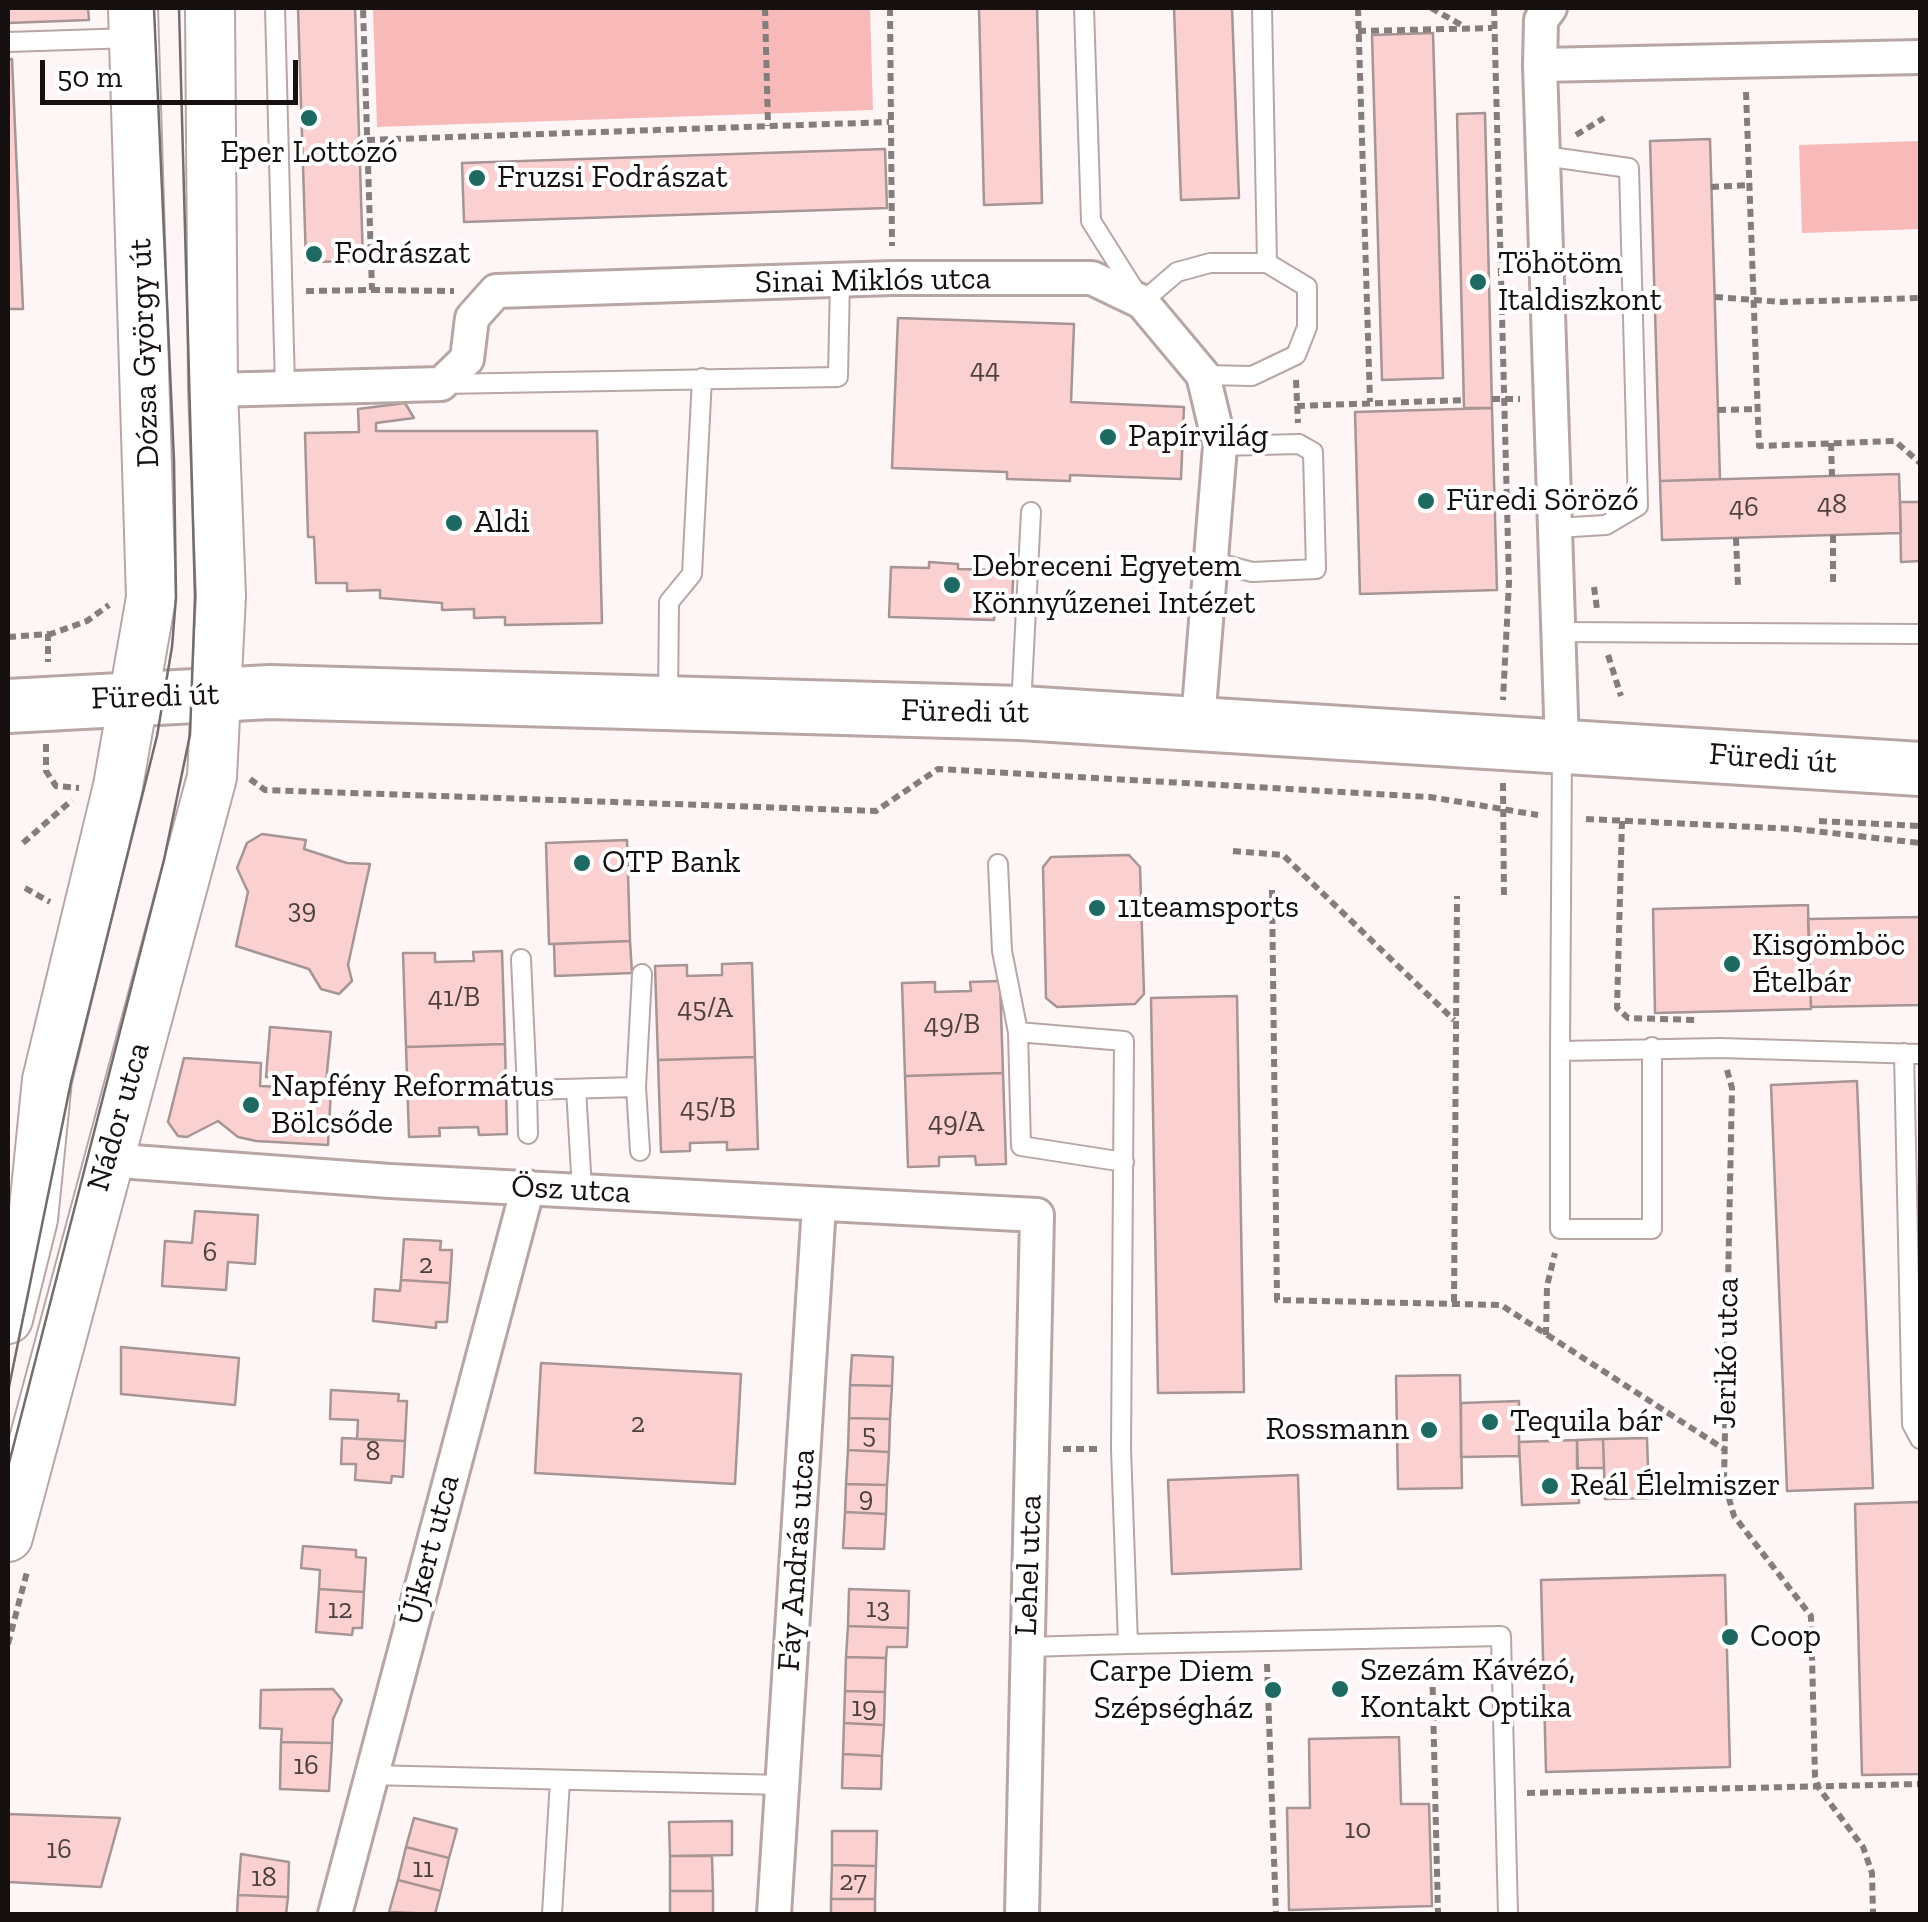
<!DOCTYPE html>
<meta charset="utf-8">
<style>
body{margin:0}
#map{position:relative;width:1928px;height:1922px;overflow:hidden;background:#fef6f6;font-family:"Zilla Slab",serif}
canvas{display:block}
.frame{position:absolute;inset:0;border:10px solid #161010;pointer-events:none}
.scale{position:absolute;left:40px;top:60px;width:258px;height:45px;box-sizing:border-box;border:5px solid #161010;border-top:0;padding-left:12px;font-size:30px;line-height:35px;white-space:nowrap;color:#161010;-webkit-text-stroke:8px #fff;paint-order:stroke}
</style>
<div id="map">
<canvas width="1928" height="1922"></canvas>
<div class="frame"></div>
<div class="scale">50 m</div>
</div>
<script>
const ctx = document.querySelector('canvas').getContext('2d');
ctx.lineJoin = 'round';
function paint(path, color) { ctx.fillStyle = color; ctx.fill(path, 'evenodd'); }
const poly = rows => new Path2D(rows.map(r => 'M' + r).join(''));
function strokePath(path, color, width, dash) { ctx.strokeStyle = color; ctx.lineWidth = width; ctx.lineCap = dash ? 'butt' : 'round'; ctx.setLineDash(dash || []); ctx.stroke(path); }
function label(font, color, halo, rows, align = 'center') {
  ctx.font = font + ' "Zilla Slab",serif'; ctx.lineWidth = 8; ctx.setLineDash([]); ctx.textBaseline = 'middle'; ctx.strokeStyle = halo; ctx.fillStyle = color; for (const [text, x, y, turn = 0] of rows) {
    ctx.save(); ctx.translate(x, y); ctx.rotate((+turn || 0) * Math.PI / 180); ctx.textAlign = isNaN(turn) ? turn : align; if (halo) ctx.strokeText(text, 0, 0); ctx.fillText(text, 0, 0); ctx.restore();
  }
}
const green = poly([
 [373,8,870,8,873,110,377,127],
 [1920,141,1920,229,1802,233,1799,145]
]);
const building = poly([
 [8,8,88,8,89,20,8,23,8,8],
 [298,8,355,8,363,261,306,262,298,8],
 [979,8,1037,8,1042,203,984,205,979,8],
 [1174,8,1232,8,1239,198,1181,200,1174,8],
 [1433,33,1443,378,1382,380,1372,35,1433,33],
 [12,59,23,309,8,309,8,60,12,59],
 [1485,113,1492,408,1464,408,1457,114,1485,113],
 [1710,139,1720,479,1660,481,1650,141,1710,139],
 [885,149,887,208,464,222,462,163,885,149],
 [898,318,1074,324,1071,402,1184,407,1181,479,1070,475,1070,481,1007,479,1007,472,892,468,898,318],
 [405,403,414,418,376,423,376,431,597,431,602,623,505,625,505,617,474,618,474,609,442,610,442,603,380,598,380,590,347,591,347,583,316,583,314,537,308,537,305,433,359,432,358,409,405,403],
 [1492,408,1497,590,1360,594,1355,412,1492,408],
 [1899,474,1901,533,1662,540,1660,481,1899,474],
 [1900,502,1920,502,1920,561,1901,562,1900,502],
 [997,561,1014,562,1012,600,995,600,994,620,889,617,891,567,929,568,929,562,958,564,958,569,996,570,997,561],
 [262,834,306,840,304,849,347,863,370,864,348,965,352,981,339,994,321,989,309,969,236,946,248,892,237,868,247,843,262,834],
 [627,840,630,941,549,944,546,843,627,840],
 [1129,855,1140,867,1144,994,1135,1004,1057,1007,1046,998,1043,867,1051,857,1129,855],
 [1808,905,1811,1009,1655,1013,1653,909,1808,905],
 [1920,917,1920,1005,1811,1007,1808,919,1920,917],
 [630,941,632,973,555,976,554,944,630,941],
 [502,951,505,1044,406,1047,403,953,435,953,435,962,474,961,473,952,502,951],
 [752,963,755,1057,658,1060,655,966,687,965,687,976,722,975,722,964,752,963],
 [1000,981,1003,1073,905,1076,902,983,935,982,935,992,971,991,970,982,1000,981],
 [1237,996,1244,1392,1158,1393,1151,998,1237,996],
 [270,1027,331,1032,326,1082,266,1077,270,1027],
 [505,1044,507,1134,479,1135,478,1127,439,1128,440,1136,409,1137,406,1047,505,1044],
 [755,1057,758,1149,727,1150,727,1142,690,1143,690,1151,661,1152,658,1060,755,1057],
 [184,1058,261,1063,260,1086,331,1089,328,1145,256,1141,238,1137,218,1121,187,1137,178,1136,168,1122,184,1058],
 [1003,1073,1006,1164,976,1165,975,1156,939,1157,939,1166,908,1167,905,1076,1003,1073],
 [1857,1081,1873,1488,1787,1491,1771,1085,1857,1081],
 [195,1211,258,1215,255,1264,228,1262,226,1290,162,1286,165,1241,192,1243,195,1211],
 [404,1239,441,1241,440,1250,452,1250,450,1283,401,1280,404,1239],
 [401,1280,450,1283,447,1322,436,1322,436,1328,373,1321,375,1289,400,1291,401,1280],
 [121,1347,239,1358,235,1405,121,1394,121,1347],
 [852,1355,893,1357,892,1386,850,1385,852,1355],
 [541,1363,741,1374,735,1484,535,1473,541,1363],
 [1460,1375,1462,1488,1398,1489,1396,1376,1460,1375],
 [850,1385,892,1386,890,1419,849,1418,850,1385],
 [331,1390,399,1394,398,1401,407,1401,405,1441,357,1439,358,1420,330,1419,331,1390],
 [1519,1401,1519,1456,1461,1457,1461,1403,1519,1401],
 [849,1418,890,1419,889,1452,848,1450,849,1418],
 [342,1438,405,1441,403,1477,392,1476,391,1483,355,1480,356,1464,341,1464,342,1438],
 [1647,1438,1649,1498,1605,1499,1603,1439,1647,1438],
 [1603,1439,1604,1468,1577,1468,1577,1440,1603,1439],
 [1577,1440,1579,1503,1522,1505,1519,1442,1577,1440],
 [848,1450,889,1452,887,1485,846,1484,848,1450],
 [1298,1475,1301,1569,1172,1574,1168,1480,1298,1475],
 [846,1484,887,1485,886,1514,845,1512,846,1484],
 [1920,1502,1920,1774,1862,1775,1855,1504,1920,1502],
 [845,1512,886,1514,884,1549,843,1548,845,1512],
 [303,1546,356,1550,356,1557,366,1558,364,1592,319,1589,320,1570,301,1568,303,1546],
 [1725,1575,1730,1767,1546,1772,1541,1580,1725,1575],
 [319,1589,364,1592,362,1628,353,1628,352,1635,316,1632,319,1589],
 [849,1589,909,1591,908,1628,848,1626,849,1589],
 [848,1626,908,1628,907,1647,887,1647,886,1658,846,1657,848,1626],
 [846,1657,886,1658,885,1692,845,1691,846,1657],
 [333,1689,342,1700,333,1719,332,1743,281,1742,282,1729,260,1728,261,1690,333,1689],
 [845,1691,885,1692,884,1725,844,1723,845,1691],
 [844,1723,884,1725,882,1756,843,1754,844,1723],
 [1399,1737,1401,1804,1429,1804,1432,1906,1289,1910,1287,1808,1310,1808,1309,1739,1399,1737],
 [281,1742,332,1743,329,1791,280,1789,281,1742],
 [843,1754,882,1756,881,1789,842,1788,843,1754],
 [8,1814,120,1818,101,1887,8,1882,8,1814],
 [414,1818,457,1829,449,1858,406,1847,414,1818],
 [732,1821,732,1855,670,1856,669,1822,732,1821],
 [832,1831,877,1831,876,1866,832,1865,832,1831],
 [406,1847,449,1858,441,1891,398,1880,406,1847],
 [241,1854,289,1862,288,1897,238,1895,241,1854],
 [670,1856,712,1856,713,1891,670,1891,670,1856],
 [832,1865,876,1866,875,1899,831,1899,832,1865],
 [398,1880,441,1891,435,1914,389,1912,398,1880],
 [670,1891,713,1891,713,1914,670,1914,670,1891],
 [238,1895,288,1897,286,1914,237,1914,238,1895],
 [831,1899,875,1899,875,1914,831,1914,831,1899]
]);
const path = poly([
 [765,8,768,126],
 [890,8,892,246],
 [1358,8,1370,402],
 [1431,8,1465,27],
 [1494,8,1509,582,1503,700],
 [1358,31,1492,28],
 [1746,92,1759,446,1895,441,1920,463],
 [1576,135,1604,118],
 [367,140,889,122],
 [1711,187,1750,185],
 [372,290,454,291],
 [306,291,372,290,363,8],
 [1715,297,1782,302,1920,298],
 [1296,380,1298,423],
 [1492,399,1520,399],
 [1297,406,1465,400],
 [1718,410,1758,409],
 [1831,443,1832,476],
 [1833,535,1833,583],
 [1736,538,1738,586],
 [1594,587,1597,609],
 [48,635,87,621,109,605],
 [8,637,48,634,48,662],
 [1608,655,1621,696],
 [46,744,46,771,56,786,79,788],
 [250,779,265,790,876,811,938,769,1430,797,1538,815],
 [1503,783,1504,897],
 [1586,819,1796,829,1920,843],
 [1622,821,1617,1008,1628,1018,1695,1020],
 [1819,821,1920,826],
 [23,843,72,800],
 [1233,851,1283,855,1454,1020],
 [25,888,50,902],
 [1272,890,1277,1300,1501,1305,1724,1449],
 [1727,1070,1732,1088,1724,1481,1734,1516,1811,1616,1815,1776,1818,1787,1863,1847,1872,1873,1873,1914],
 [1454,1302,1457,896],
 [1546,1335,1547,1286,1555,1253],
 [1063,1449,1100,1449],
 [8,1644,27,1572],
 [1432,1661,1438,1914],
 [1267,1664,1276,1914],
 [1527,1793,1920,1784]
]);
const lane = poly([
 [275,8,285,387],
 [1084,8,1091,221,1142,302,1177,272,1210,263,1267,263],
 [8,42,132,38],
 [1544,156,1629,168,1638,506,1606,525,1556,528],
 [1203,375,1252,376,1296,355,1307,327,1307,287,1267,263,1262,8],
 [441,384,838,377,840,280],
 [1214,562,1252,572,1316,569,1313,452,1299,444,1220,446],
 [1558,632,1920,634],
 [668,699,669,602,692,574,702,378],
 [1021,707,1031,512],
 [1562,752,1560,1051,1720,1048,1920,1054],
 [998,864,1002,951,1018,1032,1124,1041,1121,1449,1128,1644,1501,1636,1508,1914],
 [521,959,527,1090,636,1087,642,974],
 [1018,1032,1021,1146,1124,1162],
 [1560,1051,1560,1229,1652,1229,1652,1047],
 [1904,1053,1912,1424,1920,1439],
 [636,1087,640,1151],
 [576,1089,582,1189],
 [527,1090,528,1134],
 [1027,1647,1128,1644],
 [369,1775,783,1785],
 [552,1914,560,1780]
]);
const street = poly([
 [1550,8,1541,20,1540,65,1562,746],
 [1540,65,1920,57],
 [213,390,441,384,467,359,472,318,496,291,893,278,1092,278,1142,302,1203,375,1220,446,1198,721],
 [106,1160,390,1181,1037,1215,1022,1914],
 [335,1914,528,1187],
 [774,1914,819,1206]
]);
const secondary = poly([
 [8,1319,33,1219,47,1080,118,786,151,598,133,8],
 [8,1537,212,777,221,596,213,390,210,8]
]);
const primary = poly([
 [8,706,270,692,1021,713,1920,769]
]);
const tram = poly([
 [8,1392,71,1082,157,736,172,647,176,597,174,461,154,8],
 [8,1467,164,860,190,735,195,597,179,8]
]);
const markers = [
 [309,118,10,"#1e6962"],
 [477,178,10,"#1e6962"],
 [314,254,10,"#1e6962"],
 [1478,282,10,"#1e6962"],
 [1108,437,10,"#1e6962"],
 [1426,501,10,"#1e6962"],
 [454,523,10,"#1e6962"],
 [952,585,10,"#1e6962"],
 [582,863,10,"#1e6962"],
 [1097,908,10,"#1e6962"],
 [1732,964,10,"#1e6962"],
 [251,1105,10,"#1e6962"],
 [1490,1422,10,"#1e6962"],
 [1429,1430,10,"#1e6962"],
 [1550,1486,10,"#1e6962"],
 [1730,1637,10,"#1e6962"],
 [1340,1689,10,"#1e6962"],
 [1273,1690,10,"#1e6962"]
];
const numberNames = [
 ["44",985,370],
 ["48",1832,505],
 ["46",1744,508],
 ["39",302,910],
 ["41/B",454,998],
 ["45/A",705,1009],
 ["49/B",952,1025],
 ["45/B",708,1109],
 ["49/A",956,1123],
 ["6",210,1253],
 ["2",426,1265],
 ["2",638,1424],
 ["5",869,1435],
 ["8",373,1452],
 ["9",866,1498],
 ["13",878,1609],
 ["12",340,1610],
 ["19",864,1708],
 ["16",306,1766],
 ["10",1358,1830],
 ["16",59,1850],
 ["11",423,1869],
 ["18",264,1878],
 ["27",853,1882]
];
const poiNames = [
 ["Eper Lottózó",309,153,"center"],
 ["Fruzsi Fodrászat",497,178],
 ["Fodrászat",334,254],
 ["Töhötöm",1498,264],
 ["Italdiszkont",1498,301],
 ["Papírvilág",1128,437],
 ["Füredi Söröző",1446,501],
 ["Aldi",474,523],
 ["Debreceni Egyetem",972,567],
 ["Könnyűzenei Intézet",972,604],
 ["OTP Bank",602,863],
 ["11teamsports",1117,908],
 ["Kisgömböc",1752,946],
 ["Ételbár",1752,983],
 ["Napfény Református",271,1087],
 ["Bölcsőde",271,1124],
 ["Tequila bár",1510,1422],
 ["Rossmann",1409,1430,"right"],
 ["Reál Élelmiszer",1570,1486],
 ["Coop",1750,1637],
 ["Szezám Kávézó,",1360,1671],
 ["Kontakt Optika",1360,1708],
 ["Carpe Diem",1253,1672,"right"],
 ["Szépségház",1253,1709,"right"]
];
const streetNames = [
 ["Sinai Miklós utca",873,281,-1],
 ["Dózsa György út",145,353,-92],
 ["Füredi út",155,697,-2],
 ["Füredi út",965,712,1],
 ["Füredi út",1773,759,4],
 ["Nádor utca",119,1117,-74],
 ["Ösz utca",571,1190,3],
 ["Jerikó utca",1727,1353,-89],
 ["Újkert utca",430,1550,-75],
 ["Fáy András utca",797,1560,-86],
 ["Lehel utca",1029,1565,-88]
];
paint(green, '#f7bab9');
paint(building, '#fad1d0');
strokePath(building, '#a79494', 2.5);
strokePath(lane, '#b8a6a5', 22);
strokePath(street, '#b8a6a5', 38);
strokePath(secondary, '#b8a6a5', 52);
strokePath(primary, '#b8a6a5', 58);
strokePath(path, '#847d7d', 6, [8, 5]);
strokePath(lane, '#fff', 18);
strokePath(street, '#fff', 32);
strokePath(secondary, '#fff', 48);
strokePath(primary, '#fff', 52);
strokePath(tram, '#736d6d', 2.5);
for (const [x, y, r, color] of markers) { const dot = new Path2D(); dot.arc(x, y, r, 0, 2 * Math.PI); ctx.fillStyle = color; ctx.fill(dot); strokePath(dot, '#fff', 4); }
label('28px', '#4f4040', null, numberNames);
label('32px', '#161010', '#fff', poiNames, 'left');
label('32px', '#161010', '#fff', streetNames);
</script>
